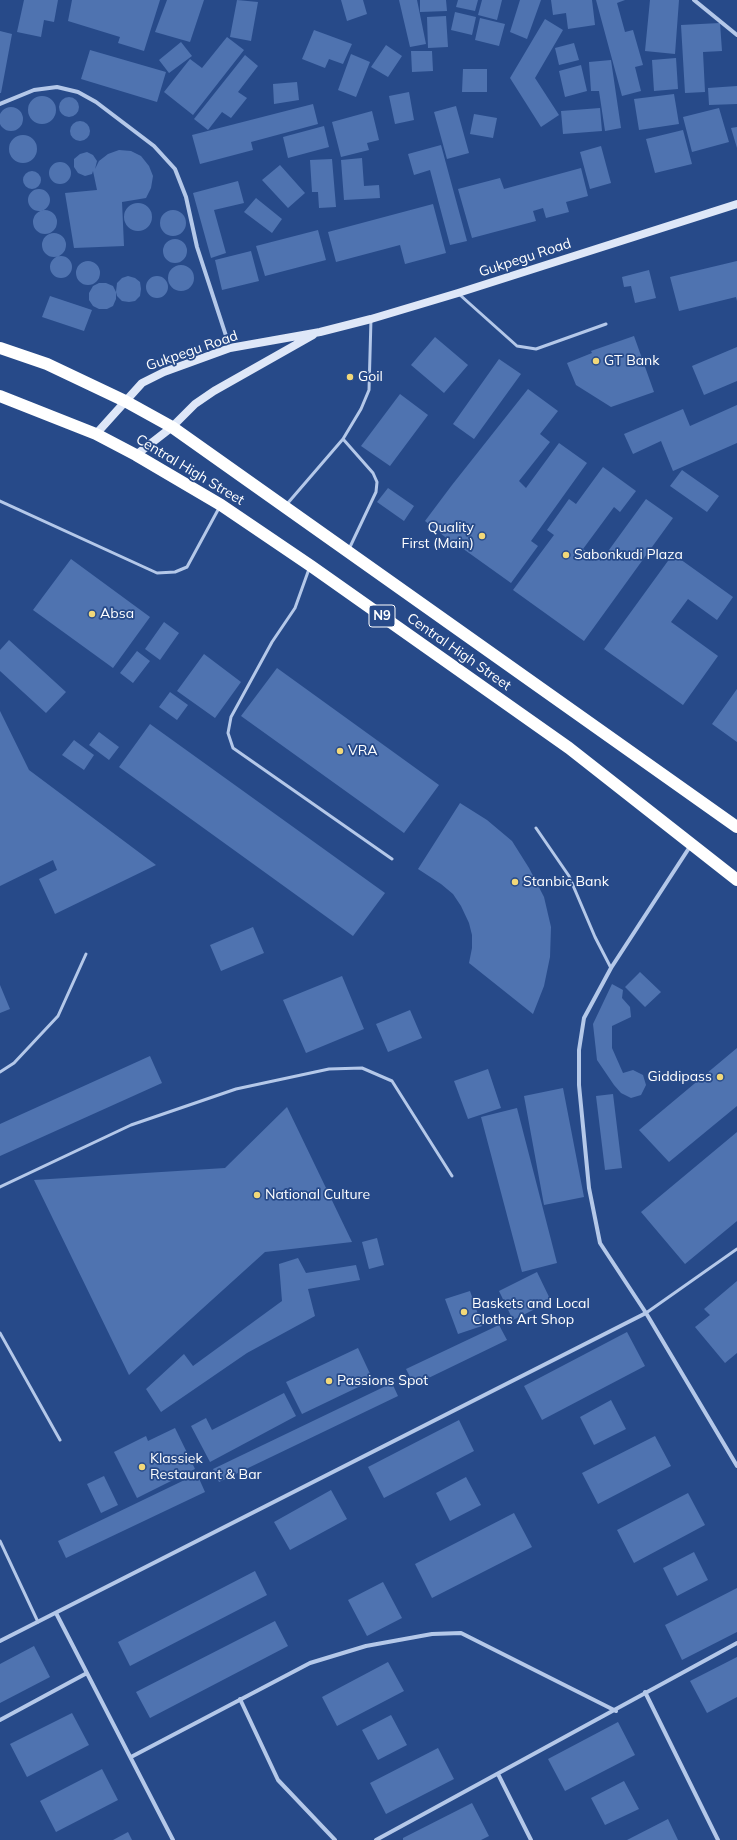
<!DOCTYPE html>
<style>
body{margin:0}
canvas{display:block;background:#274a89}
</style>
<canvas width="737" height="1840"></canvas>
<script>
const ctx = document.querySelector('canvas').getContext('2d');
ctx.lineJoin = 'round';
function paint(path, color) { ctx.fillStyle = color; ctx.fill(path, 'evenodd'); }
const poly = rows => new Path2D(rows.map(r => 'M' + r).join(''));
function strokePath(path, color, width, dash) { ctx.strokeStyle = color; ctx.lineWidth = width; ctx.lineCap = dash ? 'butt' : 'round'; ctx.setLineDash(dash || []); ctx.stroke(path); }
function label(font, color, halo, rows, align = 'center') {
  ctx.font = font + ' Mulish,sans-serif'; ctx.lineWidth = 3.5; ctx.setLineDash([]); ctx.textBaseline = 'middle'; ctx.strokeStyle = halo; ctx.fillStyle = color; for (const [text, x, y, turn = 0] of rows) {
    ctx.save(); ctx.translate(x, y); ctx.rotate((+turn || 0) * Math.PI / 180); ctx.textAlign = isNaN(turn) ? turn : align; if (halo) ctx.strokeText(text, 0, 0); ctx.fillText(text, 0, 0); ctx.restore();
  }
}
const building = poly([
 [24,0,58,0,54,22,44,20,41,37,17,32],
 [72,0,160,0,144,51,118,43,120,37,68,21],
 [167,0,204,0,190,42,155,32],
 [237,0,258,2,251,41,230,37],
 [341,0,363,0,367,14,347,21],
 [399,0,417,0,426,44,410,47],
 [420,0,446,0,447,11,420,12],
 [458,0,478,0,475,11,456,7],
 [482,0,502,0,497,20,478,15],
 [520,0,541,0,527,39,510,32],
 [551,0,592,0,595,25,568,29,566,13,553,15],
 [596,0,625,0,617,3,625,32,633,30,643,65,635,67,641,91,622,96],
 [650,0,679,0,675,54,645,51],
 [455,12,476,17,472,35,451,30],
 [446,16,448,47,428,48,427,17],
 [480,18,505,24,499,46,475,40],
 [545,19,563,30,535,78,559,115,541,127,510,78],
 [720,23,722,51,703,52,705,92,685,93,681,25],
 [314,30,352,44,343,64,329,59,325,68,302,59],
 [0,31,12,34,1,93,0,93],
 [227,37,244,50,193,115,164,92,190,59,202,68],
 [181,42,192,56,169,73,159,60],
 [574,43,579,60,559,65,555,48],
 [386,45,402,56,388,77,371,67],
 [90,50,166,72,157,102,81,79],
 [411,51,432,51,433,71,412,72],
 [351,54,370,62,356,97,338,90],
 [245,55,258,66,238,92,247,98,231,118,222,112,208,130,194,119],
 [676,58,678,89,654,91,652,60],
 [611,60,621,128,605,131,599,91,591,91,589,62],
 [581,65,587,91,565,97,559,71],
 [463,69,487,69,487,92,462,92],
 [297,82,299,100,274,104,273,84],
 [737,86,737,104,709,105,708,88],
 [409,92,414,120,395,124,389,96],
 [674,94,679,124,639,130,634,99],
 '28 110a14 14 0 1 1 28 0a14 14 0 1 1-28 0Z',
 '59 107a10 10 0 1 1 20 0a10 10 0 1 1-20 0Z',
 [313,104,318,124,251,142,253,150,200,164,192,135],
 [456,106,469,153,447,159,434,112],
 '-1 119a12 12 0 1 1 24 0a12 12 0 1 1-24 0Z',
 [600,108,602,131,563,134,561,111],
 [719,108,729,142,692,152,683,117],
 [372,111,379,140,367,143,369,150,341,157,332,122],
 [474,114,497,118,493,138,470,134],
 '70 131a10 10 0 1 1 20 0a10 10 0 1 1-20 0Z',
 [324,126,329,147,288,158,283,137],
 [737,127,737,148,731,128],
 [683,130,692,164,655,173,646,139],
 '9 149a14 14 0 1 1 28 0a14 14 0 1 1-28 0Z',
 [441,145,467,241,450,245,430,170,414,175,408,154],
 [601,146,611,183,590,189,580,152],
 [119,150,131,151,141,156,149,166,153,176,151,188,146,198,122,202,124,246,74,248,65,193,97,190,93,171,92,174,85,176,78,173,74,167,74,159,80,154,87,152,93,155,97,161,95,169,99,161,108,154],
 [362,158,364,186,379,185,380,198,344,200,341,160],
 [332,159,336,207,319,208,318,192,312,192,310,160],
 '49 173a11 11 0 1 1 22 0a11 11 0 1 1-22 0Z',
 [280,165,305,193,288,208,262,180],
 [581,168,588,196,566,202,569,212,546,218,543,208,533,211,536,221,472,238,458,189,500,178,504,189],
 '23 180a9 9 0 1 1 18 0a9 9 0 1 1-18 0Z',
 [238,181,244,203,214,210,226,253,211,258,193,193],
 '28 200a11 11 0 1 1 22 0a11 11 0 1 1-22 0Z',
 [256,198,282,219,272,233,244,212],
 '124 217a14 14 0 1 1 28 0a14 14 0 1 1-28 0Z',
 [433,204,446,253,405,264,400,245,336,262,328,232],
 '160 223a13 13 0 1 1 26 0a13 13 0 1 1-26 0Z',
 '33 222a12 12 0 1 1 24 0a12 12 0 1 1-24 0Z',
 [318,230,326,260,265,276,256,246],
 '42 245a12 12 0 1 1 24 0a12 12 0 1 1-24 0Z',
 '163 251a12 12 0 1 1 24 0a12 12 0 1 1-24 0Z',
 [251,251,259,281,222,290,215,260],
 '50 267a11 11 0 1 1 22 0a11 11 0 1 1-22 0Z',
 '76 273a12 12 0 1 1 24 0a12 12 0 1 1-24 0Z',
 [737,261,737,301,736,297,679,311,670,277],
 '168 278a13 13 0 1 1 26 0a13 13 0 1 1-26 0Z',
 [649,270,656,298,635,303,631,286,624,287,622,277],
 '146 287a11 11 0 1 1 22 0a11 11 0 1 1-22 0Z',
 [128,276,135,278,140,282,141,289,140,296,135,301,129,302,122,301,117,296,116,292,116,299,113,306,107,309,99,309,93,306,89,300,89,293,93,286,99,283,106,283,113,286,116,292,117,283,122,278],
 [50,296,92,310,84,331,42,317],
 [634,336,654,392,611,407,576,385,567,363,592,353,591,351],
 [435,337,468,365,444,393,411,365],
 [737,347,737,381,704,395,692,366],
 [499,359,521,374,474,439,453,424],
 [528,389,558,411,540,434,550,442,519,481,526,488,559,443,587,463,531,541,538,546,511,583,455,543,454,544,425,521,452,485],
 [400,394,428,415,390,466,361,446],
 [737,405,737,443,673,471,661,441,633,454,624,434,683,409,690,426],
 [603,467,636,491,620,512,614,507,583,549,601,561,646,499,673,518,584,641,513,590,554,535,547,530,569,499,576,504],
 [682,470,719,496,707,512,670,486],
 [388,488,414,506,404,521,377,502],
 [673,554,733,597,717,620,688,599,671,622,718,656,683,705,604,649],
 [71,559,150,617,113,668,33,610],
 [164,622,179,633,160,660,145,649],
 [9,640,66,692,46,713,0,671,0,650],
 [137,651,150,661,133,683,120,673],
 [204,654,241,682,215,718,177,691],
 [277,668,439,785,404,833,241,716],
 [737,689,737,742,712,724],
 [170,692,188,705,177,720,159,707],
 [0,711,29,770,156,865,55,914,39,879,57,870,53,860,0,886],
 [150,724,385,893,353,936,119,767],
 [99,732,119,747,109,760,89,745],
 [74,740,94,755,84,770,62,755],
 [460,803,487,820,512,841,529,868,544,897,551,927,550,957,544,986,533,1014,469,963,472,948,472,935,469,923,461,906,453,894,441,884,418,869],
 [253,927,264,953,221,971,210,945],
 [640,972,661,992,645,1007,625,987],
 [342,976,364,1029,306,1053,283,1000],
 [612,984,623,990,622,998,630,1007,631,1017,612,1026,612,1048,623,1073,633,1070,643,1075,646,1085,641,1095,631,1098,621,1093,614,1085,597,1060,593,1024],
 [0,985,10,1009,0,1013],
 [410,1010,422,1038,388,1052,376,1024],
 [737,1048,737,1106,669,1162,639,1130],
 [150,1056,162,1083,0,1156,0,1124],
 [488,1069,501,1108,468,1119,454,1081],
 [563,1088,584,1197,544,1205,524,1096],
 [613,1094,622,1168,605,1170,596,1096],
 [287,1107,352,1242,265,1252,129,1375,34,1180,225,1168],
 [517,1108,557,1263,522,1272,481,1117],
 [737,1132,737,1221,685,1264,641,1212],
 [377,1238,384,1265,369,1269,362,1242],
 [298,1258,306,1273,356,1265,360,1280,308,1289,315,1316,247,1353,161,1412,146,1389,184,1354,193,1366,282,1301,279,1264],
 [537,1272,551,1301,513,1320,499,1291],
 [737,1281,737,1353,725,1363,695,1327,710,1315,704,1309],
 [470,1291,482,1326,458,1334,445,1299],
 [499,1325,507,1340,414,1385,406,1369],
 [627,1332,645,1366,542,1420,524,1386],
 [358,1348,373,1380,302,1414,286,1382],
 [392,1383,398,1396,219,1482,213,1469],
 [284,1393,296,1416,210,1462,191,1426,206,1418,212,1430],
 [611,1400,626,1429,594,1445,580,1417],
 [459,1420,474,1451,384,1498,368,1467],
 [175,1428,195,1469,137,1498,114,1452,146,1436,148,1441],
 [655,1436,671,1466,598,1504,582,1473],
 [197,1474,205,1492,66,1558,58,1541],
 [104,1476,118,1505,101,1513,87,1484],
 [466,1477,481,1505,450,1521,436,1493],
 [331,1490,347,1519,290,1550,274,1522],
 [688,1493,705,1525,634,1563,617,1530],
 [514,1513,532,1547,432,1598,415,1564],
 [694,1552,708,1580,677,1596,663,1568],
 [255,1571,267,1595,130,1666,118,1642],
 [383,1582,402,1618,367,1636,348,1600],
 [737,1588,737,1632,682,1660,665,1625],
 [275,1621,288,1646,150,1718,136,1692],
 [34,1646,50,1677,0,1703,0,1664],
 [737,1657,737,1697,707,1713,690,1681],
 [388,1662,404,1691,337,1726,322,1697],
 [72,1713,89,1745,27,1777,10,1744],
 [391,1715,407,1745,378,1760,362,1730],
 [618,1722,635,1755,565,1791,548,1759],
 [438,1748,454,1779,386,1814,370,1783],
 [102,1769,118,1800,56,1832,40,1801],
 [624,1781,639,1809,605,1825,591,1798],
 [472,1803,489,1836,481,1840,403,1840,403,1838],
 [668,1819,678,1840,627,1840],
 [128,1832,132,1840,113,1840]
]);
const lane = poly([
 [460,295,517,346,536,349,606,324],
 [343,439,373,473,377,482,376,492,349,549],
 [0,501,157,573,175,572,187,567,219,508],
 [287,504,343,439,361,409,369,390,371,319],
 [309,569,295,608,272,642,231,717,228,733,233,748,392,859],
 [536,828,569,876,595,937,611,968],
 [0,1072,14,1063,58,1016,86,954],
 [0,1187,131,1125,236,1089,329,1069,362,1068,392,1081,452,1176],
 [646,1313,737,1249],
 [0,1333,60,1440],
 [0,1541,38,1622]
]);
const street = poly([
 [694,0,737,35],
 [0,104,34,90,57,87,78,92,96,102,154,146,175,169,186,197,197,247,230,348],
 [691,845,611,968,584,1018,579,1050,579,1085,589,1188,600,1243,646,1313,737,1466],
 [56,1613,173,1840],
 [0,1641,646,1313],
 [645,1692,718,1840],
 [240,1699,278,1780,335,1840],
 [0,1720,87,1673],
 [131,1757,310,1663,366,1646,432,1634,461,1633,616,1711],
 [498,1774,531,1840],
 [376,1840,737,1643]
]);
const secondary = poly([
 [96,434,142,383,164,372,230,348,320,332,371,319,458,293,737,204],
 [136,455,172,427,195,404,214,391,313,335]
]);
const highway = poly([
 [0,348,47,364,125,401,172,427,737,827],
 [0,396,96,434,136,455,221,505,311,566,569,748,737,880]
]);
const markers = [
 [596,361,4,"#f2d879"],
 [350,377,4,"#f2d879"],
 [482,536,4,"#f2d879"],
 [566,555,4,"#f2d879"],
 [92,614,4,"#f2d879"],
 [340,751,4,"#f2d879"],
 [515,882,4,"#f2d879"],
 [720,1077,4,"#f2d879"],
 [257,1195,4,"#f2d879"],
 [464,1312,4,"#f2d879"],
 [329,1381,4,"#f2d879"],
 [142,1467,4,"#f2d879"]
];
const shields = [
 [382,616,26]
];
const shieldNames = [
 ["N9",382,616]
];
const streetNames = [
 ["Gukpegu Road",525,258,-18],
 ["Gukpegu Road",192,351,-19],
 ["Central High Street",190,470,31],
 ["Central High Street",459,652,35]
];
const poiNames = [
 ["GT Bank",604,361],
 ["Goil",358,377],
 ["Quality",474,528,"right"],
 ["First (Main)",474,544,"right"],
 ["Sabonkudi Plaza",574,555],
 ["Absa",100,614],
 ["VRA",348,751],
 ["Stanbic Bank",523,882],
 ["Giddipass",712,1077,"right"],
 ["National Culture",265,1195],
 ["Baskets and Local",472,1304],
 ["Cloths Art Shop",472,1320],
 ["Passions Spot",337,1381],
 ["Klassiek",150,1459],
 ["Restaurant & Bar",150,1475]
];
paint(building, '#4f73b0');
strokePath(lane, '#b4c8e9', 3);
strokePath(street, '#b4c8e9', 4);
strokePath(secondary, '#dee7f8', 8);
strokePath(highway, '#fff', 12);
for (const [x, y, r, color] of markers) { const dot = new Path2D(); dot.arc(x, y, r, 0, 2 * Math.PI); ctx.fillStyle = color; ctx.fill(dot); strokePath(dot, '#274a89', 1.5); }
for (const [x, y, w] of shields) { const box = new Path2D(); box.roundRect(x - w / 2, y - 11, w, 22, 3); ctx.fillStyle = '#274a89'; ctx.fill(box); strokePath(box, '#fff', 1); }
label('bold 13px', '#fff', null, shieldNames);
label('14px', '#fff', '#274a89', streetNames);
label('14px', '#fff', '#274a89', poiNames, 'left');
</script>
